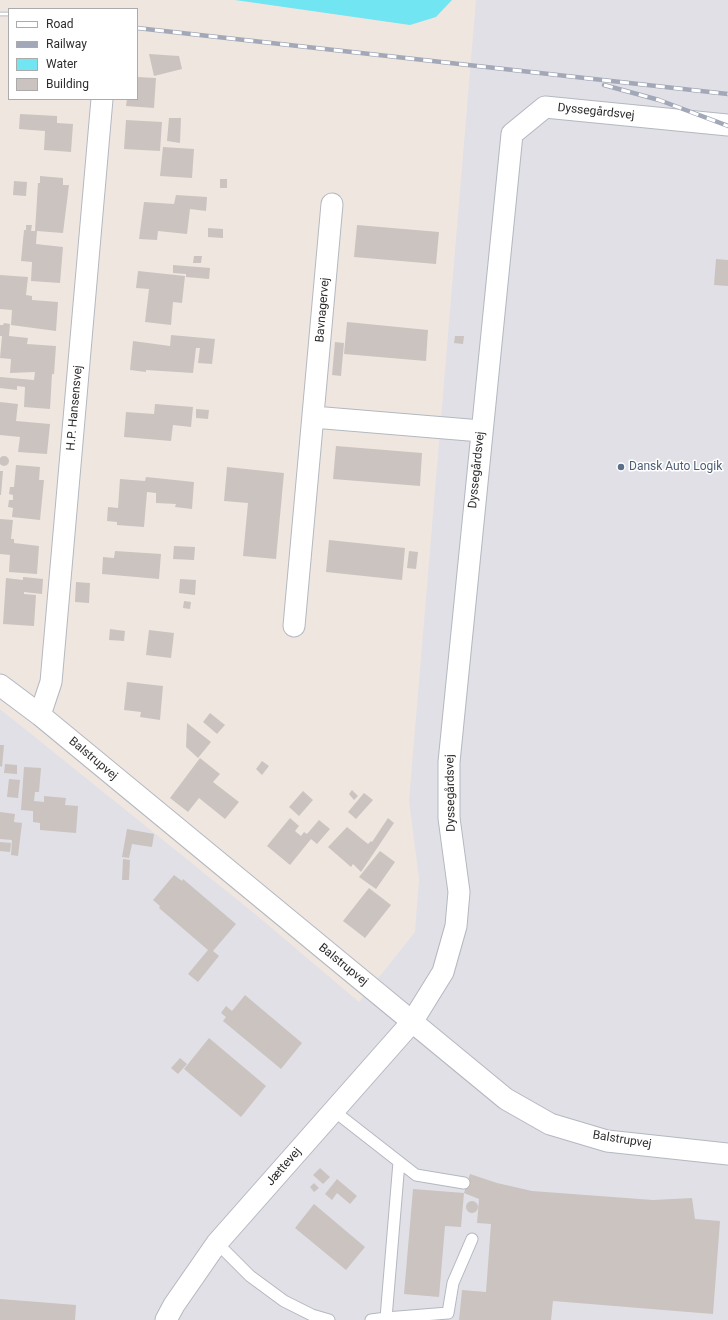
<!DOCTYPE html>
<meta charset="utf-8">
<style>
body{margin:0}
#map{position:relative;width:728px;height:1320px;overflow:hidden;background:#efe6e0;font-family:Roboto,sans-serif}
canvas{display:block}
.legend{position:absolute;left:8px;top:8px;width:130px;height:92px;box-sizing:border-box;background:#fff;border:1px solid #ababab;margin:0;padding:5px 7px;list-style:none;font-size:12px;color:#2d2d2d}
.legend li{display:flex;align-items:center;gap:8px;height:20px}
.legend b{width:20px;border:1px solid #ababab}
</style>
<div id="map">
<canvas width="728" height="1320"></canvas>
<ul class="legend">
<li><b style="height:5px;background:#fff"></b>Road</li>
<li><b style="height:5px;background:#a2a8b7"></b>Railway</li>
<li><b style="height:11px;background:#72e5f2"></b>Water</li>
<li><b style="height:11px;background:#cac3bf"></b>Building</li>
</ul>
</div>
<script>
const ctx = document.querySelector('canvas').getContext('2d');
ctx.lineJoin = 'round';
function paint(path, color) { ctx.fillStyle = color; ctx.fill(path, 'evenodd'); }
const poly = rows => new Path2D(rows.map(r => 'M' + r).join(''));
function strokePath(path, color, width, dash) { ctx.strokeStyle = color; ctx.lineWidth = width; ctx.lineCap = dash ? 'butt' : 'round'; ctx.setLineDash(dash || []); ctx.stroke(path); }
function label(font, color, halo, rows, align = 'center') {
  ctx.font = font + ' Roboto,sans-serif'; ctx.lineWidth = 3; ctx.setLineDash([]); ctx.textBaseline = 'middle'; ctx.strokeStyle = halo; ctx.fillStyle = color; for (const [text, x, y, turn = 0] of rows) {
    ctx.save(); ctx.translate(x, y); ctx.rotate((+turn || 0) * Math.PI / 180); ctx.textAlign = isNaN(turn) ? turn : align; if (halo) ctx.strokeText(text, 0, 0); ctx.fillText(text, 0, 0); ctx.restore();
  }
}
const industrial = poly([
 [476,0,728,0,728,1320,0,1320,0,709,255,914,359,1002,415,932,419,879,409,801]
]);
const water = poly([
 [235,0,452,0,436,17,410,25]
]);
const building = poly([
 [149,54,179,56,182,69,154,76],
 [137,77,156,78,154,108,126,106,127,99,137,99],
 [20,114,57,116,57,123,73,124,71,152,44,150,45,131,19,129],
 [169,118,181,118,180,143,167,141],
 [126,120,162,122,160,151,124,149],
 [163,147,194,149,192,178,160,176],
 [40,176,63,178,63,185,69,185,63,233,37,231,36,244,63,247,60,283,31,281,32,262,21,261,24,230,26,230,26,225,32,225,31,231,35,231,38,183,40,183],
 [220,179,227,179,227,188,220,188],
 [14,181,27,182,26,196,13,195],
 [176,195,207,197,206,211,190,209,187,234,158,231,157,240,139,239,144,202,174,204],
 [357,225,439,232,436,264,354,257],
 [208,228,223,229,223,238,208,237],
 [194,256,202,256,201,263,193,263],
 [716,259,728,260,728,286,714,285],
 [173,265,210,268,209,279,186,277,186,274,173,273],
 [138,271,185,276,182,303,173,302,171,325,145,322,149,289,136,288],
 [0,275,28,277,26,295,32,296,32,300,58,302,56,331,11,325,12,310,0,309],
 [347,322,428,330,426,361,344,354],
 [4,323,10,324,9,336,28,338,27,344,56,346,54,374,52,374,50,409,24,407,25,387,17,386,17,390,0,388,0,377,34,380,35,372,10,373,11,359,0,358,2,336,0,336,0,325,3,325],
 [171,335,215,339,212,364,198,363,200,348,196,348,193,373,146,370,146,372,130,370,133,341,170,346],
 [455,336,464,336,463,344,454,343],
 [335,342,344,343,341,376,332,375],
 [0,402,18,404,16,421,50,424,47,454,18,452,20,437,0,435],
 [155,404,193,407,191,427,173,425,171,441,124,437,126,412,154,414],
 [196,409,209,410,208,419,196,418],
 [336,446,422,453,420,486,333,479],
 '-1 461a5 5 0 1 1 10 0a5 5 0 1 1-10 0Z',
 [16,465,40,467,39,480,44,480,40,520,12,517,13,508,8,507,9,500,13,500,13,495,9,494,10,487,14,487],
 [227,467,284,473,276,559,243,556,248,503,224,501],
 [0,471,3,471,1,495,0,495],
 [146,477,194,482,192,509,175,507,176,504,156,503,156,493,147,492,144,527,117,525,117,522,107,521,108,507,118,508,120,479,145,481],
 [0,519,13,520,11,539,14,539,14,543,39,546,37,574,9,572,10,555,0,554],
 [329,540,405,548,402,580,326,572],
 [174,546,195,547,194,560,173,559],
 [115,551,161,554,159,579,102,574,103,557,114,558],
 [409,551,418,552,416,569,407,568],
 [23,577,43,579,42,594,24,592,24,594,36,595,34,626,3,624,6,578,23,580],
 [180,579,196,580,195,595,179,593],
 [76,582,90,583,89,603,75,602],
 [184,601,191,602,190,609,183,608],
 [110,629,125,631,124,641,109,640],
 [149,630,174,633,171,658,146,655],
 [127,682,163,686,160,720,140,717,141,712,124,710],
 [210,713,225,725,217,734,203,722],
 [187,723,211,742,198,758,186,747],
 [0,745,4,745,2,767,0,766],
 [200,758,220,774,213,782,239,802,225,819,199,798,188,812,170,798],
 [262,761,269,766,262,775,256,769],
 [5,764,17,765,17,774,4,773],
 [24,767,41,768,39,792,35,792,34,801,44,802,44,796,66,798,65,805,78,806,76,833,40,830,40,823,33,822,33,811,21,810],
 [9,779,20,780,18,798,7,797],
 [352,790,358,796,354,800,349,794],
 [303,791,313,800,299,816,289,807],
 [364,793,373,800,356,819,348,812],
 [0,812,15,814,14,822,22,823,18,856,11,855,12,840,0,839],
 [290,818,299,826,295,831,301,836,304,832,307,834,319,820,330,829,317,844,311,839,290,865,267,846],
 [388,818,394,823,361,872,353,864,351,867,328,847,347,827,368,844,371,841,372,842],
 [127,829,154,834,152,847,132,844,129,858,122,857],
 [0,842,11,843,10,852,0,851],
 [380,851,395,862,376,889,359,877],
 [123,859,130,860,129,880,122,880],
 [174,875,182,881,183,879,236,924,213,951,219,956,198,982,188,974,208,950,159,908,160,906,153,900],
 [369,888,391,905,365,938,343,921],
 [245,995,302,1043,281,1069,223,1021,226,1017,221,1013,226,1006,232,1011],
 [209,1038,266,1086,241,1117,184,1069],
 [180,1058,187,1064,178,1074,171,1068],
 [320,1168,330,1177,323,1184,313,1175],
 [470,1174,497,1183,532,1191,653,1200,692,1198,695,1219,720,1221,713,1314,553,1301,551,1320,459,1320,462,1290,486,1292,491,1224,477,1223,479,1199,464,1193],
 [337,1179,357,1196,350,1204,337,1193,332,1200,325,1194],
 [314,1183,319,1188,314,1192,310,1187],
 [413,1189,464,1193,461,1227,445,1226,439,1297,404,1294],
 '466 1207a6 6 0 1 1 12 0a6 6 0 1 1-12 0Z',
 [314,1204,365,1247,346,1270,295,1228],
 [0,1299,76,1305,75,1320,0,1320]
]);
const service = poly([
 [334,1111,416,1175,464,1183],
 [217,1243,250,1276,284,1301,312,1315,329,1320],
 [371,1320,386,1318,399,1162],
 [385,1320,386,1318,448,1313,453,1283,472,1239]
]);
const minor = poly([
 [313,417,481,431],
 [294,626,332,204],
 [0,685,40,715,506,1099,550,1124,607,1141,728,1154],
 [40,715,51,682,102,99],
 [166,1320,174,1305,217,1243,412,1022,443,972,456,926,459,892,449,818,449,762,512,134,545,107,728,125]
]);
const rail = poly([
 [0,14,9,14],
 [137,28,728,94],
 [604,85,659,100,728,126]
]);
const markers = [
 [621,467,4,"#5c6f8a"]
];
const streetNames = [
 ["Dyssegårdsvej",596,112,6],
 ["Bavnagervej",323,310,-85],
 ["H.P. Hansensvej",75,408,-85],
 ["Dyssegårdsvej",477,470,-84],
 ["Balstrupvej",93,759,40],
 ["Dyssegårdsvej",451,793,-91],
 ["Balstrupvej",343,965,39],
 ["Balstrupvej",622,1140,9],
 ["Jættevej",284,1167,-49]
];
const serviceNames = [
 ["Dansk Auto Logik",629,467]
];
paint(industrial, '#e1e0e7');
paint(water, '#72e5f2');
paint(building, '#cac3bf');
strokePath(service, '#b3b8c0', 13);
strokePath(minor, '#b3b8c0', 23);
strokePath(service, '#fff', 11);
strokePath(minor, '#fff', 21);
strokePath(rail, '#a2a8b7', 4.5);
strokePath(rail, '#fff', 3, [9]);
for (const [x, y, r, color] of markers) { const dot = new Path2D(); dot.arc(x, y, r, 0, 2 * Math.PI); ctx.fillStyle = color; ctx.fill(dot); strokePath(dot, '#fff', 1.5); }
label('12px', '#2d2d2d', '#fff', streetNames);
label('12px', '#4e5e75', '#fff', serviceNames, 'left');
</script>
